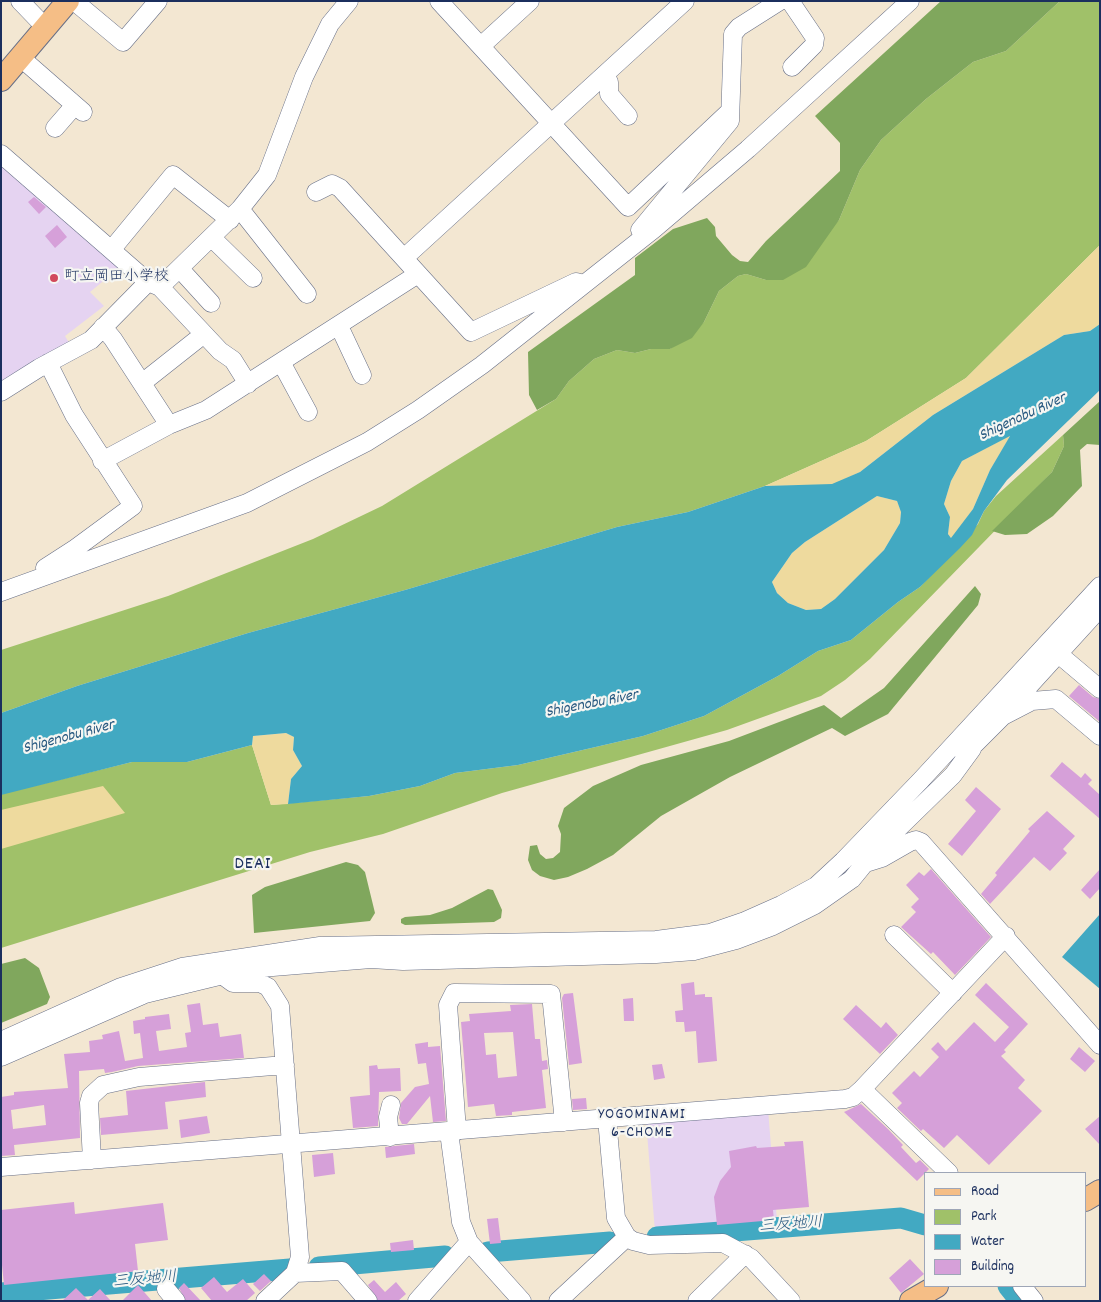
<!DOCTYPE html>
<meta charset="utf-8">
<style>
body{margin:0}
#map{position:relative;width:1101px;height:1302px;overflow:hidden;background:#f3e7d2;font-family:Dekko,sans-serif}
canvas{display:block}
.frame{position:absolute;inset:0;border:2px solid #1b2f5e;pointer-events:none}
.legend{position:absolute;left:924px;top:1172px;width:162px;height:115px;box-sizing:border-box;background:#f6f6f2;border:1px solid #9ea6b7;margin:0;padding:6px 9px;list-style:none;font-size:15px;color:#1b2f5e}
.legend li{display:flex;align-items:center;gap:10px;height:25px}
.legend b{width:25px;border:1px solid #9ea6b7}
</style>
<div id="map">
<canvas width="1101" height="1302"></canvas>
<div class="frame"></div>
<ul class="legend">
<li><b style="height:6px;background:#f5be86"></b>Road</li>
<li><b style="height:14px;background:#a0c169"></b>Park</li>
<li><b style="height:14px;background:#42a9c2"></b>Water</li>
<li><b style="height:14px;background:#d6a0d9"></b>Building</li>
</ul>
</div>
<script>
const ctx = document.querySelector('canvas').getContext('2d');
ctx.lineJoin = 'round';
function paint(path, color) { ctx.fillStyle = color; ctx.fill(path, 'evenodd'); }
const poly = rows => new Path2D(rows.map(r => 'M' + r).join(''));
function strokePath(path, color, width, dash) { ctx.strokeStyle = color; ctx.lineWidth = width; ctx.lineCap = dash ? 'butt' : 'round'; ctx.setLineDash(dash || []); ctx.stroke(path); }
function label(font, color, halo, rows, align = 'center') {
  ctx.font = font + ' Dekko,"Klee One",sans-serif'; ctx.lineWidth = 4.5; ctx.setLineDash([]); ctx.textBaseline = 'middle'; ctx.strokeStyle = halo; ctx.fillStyle = color; for (const [text, x, y, turn = 0] of rows) {
    ctx.save(); ctx.translate(x, y); ctx.rotate((+turn || 0) * Math.PI / 180); ctx.textAlign = isNaN(turn) ? turn : align; if (halo) ctx.strokeText(text, 0, 0); ctx.fillText(text, 0, 0); ctx.restore();
  }
}
const built = poly([
 [1,158,124,264,90,292,104,306,65,336,71,346,1,387],
 [768,1109,777,1221,655,1232,646,1120]
]);
const green = poly([
 [1060,1,1100,1,1100,245,966,378,866,441,765,486,688,512,617,527,405,590,248,633,77,686,1,713,1,650,168,596,313,539,382,506,556,399,569,381,594,359,617,350,635,353,651,349,670,349,704,322,719,291,738,276,746,274,766,280,839,220,860,170,881,140,926,99,973,62,1006,51],
 [1063,435,1064,446,1052,472,870,659,845,680,821,696,727,730,502,793,383,834,310,852,1,948,1,794,132,762,187,762,252,745,271,805,369,796,420,786,455,773,518,765,643,736,704,716,778,676,818,651,851,640,898,602,920,587,978,524,984,511,996,496]
]);
const forest = poly([
 [941,1,1060,1,1006,51,973,62,926,99,881,140,860,170,839,220,806,267,783,280,766,280,746,274,738,276,719,291,704,322,692,338,670,349,651,349,635,353,617,350,594,359,569,381,556,399,537,410,529,395,528,352,635,275,635,258,673,229,707,218,715,227,716,236,732,255,740,261,748,262,766,241,840,171,840,143,815,116],
 [1100,401,1100,445,1087,444,1080,450,1082,486,1053,516,1027,534,1005,535,992,531,1052,472,1064,446,1063,435],
 [975,586,981,594,978,605,888,714,845,736,832,728,730,777,661,816,613,855,587,869,568,877,554,880,540,876,532,870,528,860,530,846,537,845,540,854,546,859,553,858,560,852,561,834,558,826,564,808,593,786,641,765,729,741,824,705,841,718,884,688],
 [346,862,358,865,365,872,375,913,370,921,254,933,252,895,265,887],
 [488,889,493,890,502,910,501,918,494,922,405,925,401,923,401,919,405,917,430,915,452,908],
 [25,958,39,968,50,997,47,1004,1,1023,1,964]
]);
const sand = poly([
 [1100,245,1100,324,1090,331,1064,335,933,415,860,472,832,485,765,486,866,441,966,378],
 [1011,435,990,470,973,509,952,539,948,534,950,517,944,504,951,481,962,461],
 [877,496,897,501,901,511,900,523,884,550,835,599,821,609,806,610,788,603,777,593,772,582,792,553,805,542],
 [286,733,294,737,293,750,302,766,291,779,288,804,271,805,252,745,253,736],
 [103,786,125,813,1,849,1,810]
]);
const water = poly([
 [1100,324,1100,390,1007,480,984,511,972,535,960,548,920,587,898,602,851,640,818,651,778,676,704,716,643,736,518,765,455,773,420,786,369,796,288,804,291,779,302,766,293,750,294,737,286,733,253,736,252,745,187,762,132,762,1,795,1,713,77,686,248,633,405,590,617,527,688,512,765,486,832,484,860,472,933,415,1064,335,1090,331],
 [1010,436,990,470,973,509,951,538,948,534,950,517,944,504,951,481,962,461],
 [877,496,897,501,901,512,900,523,884,550,835,599,821,609,806,610,788,603,777,593,772,582,792,553,805,542],
 [1100,914,1100,989,1062,957]
]);
const river = poly([
 [657,1237,901,1218,925,1225],
 [488,1252,610,1242],
 [319,1267,445,1256],
 [1008,1286,1020,1301],
 [1,1293,290,1269]
]);
const building = poly([
 [34,197,46,207,39,214,28,202],
 [57,225,67,237,55,248,45,236],
 [1079,685,1093,697,1100,699,1100,722,1069,696],
 [1062,762,1081,778,1085,773,1092,780,1088,784,1100,795,1100,819,1050,776],
 [976,787,1001,809,962,856,948,844,976,811,965,800],
 [1047,811,1075,836,1063,849,1067,853,1050,871,1034,857,990,904,981,894,997,875,995,873,1030,831,1028,829],
 [931,869,991,937,955,975,933,952,931,954,901,927,916,912,911,907,919,899,906,885,919,872,924,876],
 [1100,869,1100,888,1090,899,1081,890],
 [694,982,695,995,705,994,705,997,712,997,717,1061,698,1063,696,1031,685,1032,684,1022,676,1022,675,1011,683,1010,681,984],
 [986,983,1028,1024,1004,1050,1006,1052,1001,1056,1025,1080,1018,1088,1042,1111,989,1165,957,1135,944,1148,923,1129,921,1131,897,1108,902,1103,892,1093,914,1071,920,1077,939,1057,931,1049,938,1042,946,1051,974,1022,995,1042,1009,1027,975,995],
 [573,993,582,1063,569,1065,562,998,564,994],
 [633,998,634,1021,624,1021,623,999],
 [200,1003,203,1025,218,1023,220,1037,241,1034,244,1058,138,1066,112,1072,105,1073,104,1069,79,1071,80,1138,14,1145,15,1155,1,1156,1,1097,14,1095,14,1092,68,1088,64,1054,90,1052,89,1041,103,1039,102,1035,119,1031,125,1061,143,1058,140,1033,134,1034,133,1021,145,1019,145,1017,169,1014,171,1029,156,1031,159,1051,187,1047,185,1033,191,1032,187,1005],
 [44,1105,46,1125,13,1129,11,1110],
 [532,1004,535,1039,540,1039,542,1061,547,1060,548,1069,542,1070,546,1108,512,1112,512,1115,496,1116,494,1104,468,1107,461,1022,470,1021,469,1014,511,1011,510,1005],
 [513,1032,517,1076,498,1078,496,1054,486,1055,484,1033],
 [856,1005,881,1028,886,1022,898,1035,880,1054,843,1019],
 [428,1042,428,1047,440,1046,446,1121,433,1122,430,1096,407,1124,402,1124,399,1118,401,1103,415,1087,429,1084,426,1063,418,1064,415,1044],
 [1079,1047,1095,1061,1085,1072,1070,1059],
 [662,1064,665,1078,654,1080,652,1065],
 [377,1065,378,1069,400,1068,401,1091,379,1092,378,1126,353,1128,350,1097,370,1095,369,1066],
 [205,1082,206,1097,165,1102,168,1129,101,1135,100,1118,128,1115,126,1091],
 [586,1098,587,1109,573,1110,572,1099],
 [861,1104,888,1129,903,1145,901,1147,916,1163,920,1160,929,1169,917,1181,844,1112],
 [207,1116,210,1133,181,1138,179,1120],
 [1100,1116,1100,1145,1085,1129],
 [803,1141,809,1207,773,1210,774,1220,717,1225,714,1197,720,1181,731,1167,729,1151,756,1146,757,1148,785,1146,784,1142],
 [414,1144,415,1154,386,1158,385,1147],
 [333,1153,335,1174,314,1177,312,1155],
 [74,1202,75,1214,163,1203,168,1240,135,1244,138,1271,4,1285,1,1255,1,1210],
 [498,1218,501,1243,490,1244,487,1219],
 [413,1240,414,1250,391,1252,390,1243],
 [910,1259,924,1274,901,1293,889,1278],
 [264,1274,271,1281,260,1291,253,1284],
 [214,1277,227,1292,243,1279,255,1293,246,1301,212,1301,201,1288],
 [374,1280,385,1292,396,1282,406,1294,398,1301,378,1301,368,1285],
 [184,1283,201,1301,186,1301,179,1288],
 [138,1285,152,1301,122,1301],
 [76,1288,88,1300,100,1289,111,1301,62,1301]
]);
const minor = poly([
 [20,1,45,27],
 [74,1,123,42,158,1],
 [439,1,628,207,729,112],
 [790,1,815,38,814,45,792,67],
 [481,46,530,1],
 [20,57,83,112],
 [604,75,609,82,609,94,628,116],
 [55,128,75,105],
 [1,154,148,282,160,287,220,351,233,360,248,384],
 [316,192,332,184,340,188,471,332,576,282,580,283],
 [240,209,307,294],
 [640,230,730,121,733,34,739,27,780,1],
 [212,238,253,278],
 [112,249,173,175,230,220],
 [404,258,685,1],
 [180,269,211,303],
 [160,287,240,209,267,175,304,77,330,24,349,1],
 [339,326,362,375],
 [103,327,113,339,169,425],
 [281,362,308,412],
 [142,383,204,334],
 [1,392,39,368,91,340,148,282],
 [102,461,169,425,206,410,418,274],
 [45,568,76,548,133,506,74,415,48,363],
 [1,592,247,503,367,442,418,410,482,365,654,229,748,149,910,1],
 [1049,646,1100,689],
 [1008,709,1100,608],
 [964,755,1003,716,1032,701,1056,699,1100,736],
 [866,863,882,858,910,842,916,840,921,842,1100,1045],
 [894,935,953,993],
 [222,975,233,983,260,983,268,987,280,1006,300,1257,295,1273,265,1301],
 [1,1041,121,987,182,967,320,946,656,940,710,933,745,921,781,905,816,886,843,861,921,780,1100,586],
 [1,1057,145,994,248,969,371,959,403,961,656,954,694,951,736,940,773,926,815,905,852,879,874,852,953,775,972,749],
 [862,1089,949,1173],
 [607,1119,616,1218,627,1237,633,1241,649,1245,723,1243,751,1258,791,1301],
 [457,1131,448,1005,454,993,551,994,564,1122],
 [449,1132,461,1222,469,1242,522,1301],
 [390,1137,388,1117,391,1105],
 [92,1160,89,1103,91,1096,103,1085,139,1077,285,1065],
 [1,1167,845,1099,853,1097,862,1089,1006,936],
 [295,1273,342,1271,368,1301],
 [1022,1286,1034,1301],
 [166,1289,176,1301],
 [417,1301,469,1242],
 [558,1301,627,1237],
 [697,1301,745,1254]
]);
const major = poly([
 [1,80,68,1],
 [1085,1200,1100,1191],
 [911,1301,937,1286]
]);
const markers = [
 [54,278,5,"#d1495b"]
];
const poiNames = [
 ["町立岡田小学校",64,278]
];
const waterNames = [
 ["Shigenobu River",1023,418,-25],
 ["Shigenobu River",592,705,-11],
 ["Shigenobu River",69,738,-15],
 ["三反地川",791,1226,-4],
 ["三反地川",145,1281,-5]
];
const neighbourhoodNames = [
 ["YOGOMINAMI",642,1116],
 ["6-CHOME",642,1134]
];
const quarterNames = [
 ["DEAI",253,866]
];
paint(built, '#e5d3f1');
paint(green, '#a0c169');
paint(forest, '#80a75d');
paint(sand, '#eeda9e');
paint(water, '#42a9c2');
strokePath(river, '#42a9c2', 21);
paint(building, '#d6a0d9');
strokePath(minor, '#676f87', 19);
strokePath(major, '#676f87', 24);
strokePath(minor, '#fff', 18);
strokePath(major, '#f5be86', 22);
for (const [x, y, r, color] of markers) { const dot = new Path2D(); dot.arc(x, y, r, 0, 2 * Math.PI); ctx.fillStyle = color; ctx.fill(dot); strokePath(dot, '#f6f6f2', 2); }
label('15px', '#1b2f5e', '#f6f6f2', poiNames, 'left');
label('italic 16px', '#295a81', '#f6f6f2', waterNames);
ctx.letterSpacing = '1px';
label('16px', '#1b2f5e', '#f6f6f2', neighbourhoodNames);
ctx.letterSpacing = '0px';
ctx.letterSpacing = '1px';
label('18px', '#1b2f5e', '#f6f6f2', quarterNames);
ctx.letterSpacing = '0px';
</script>
